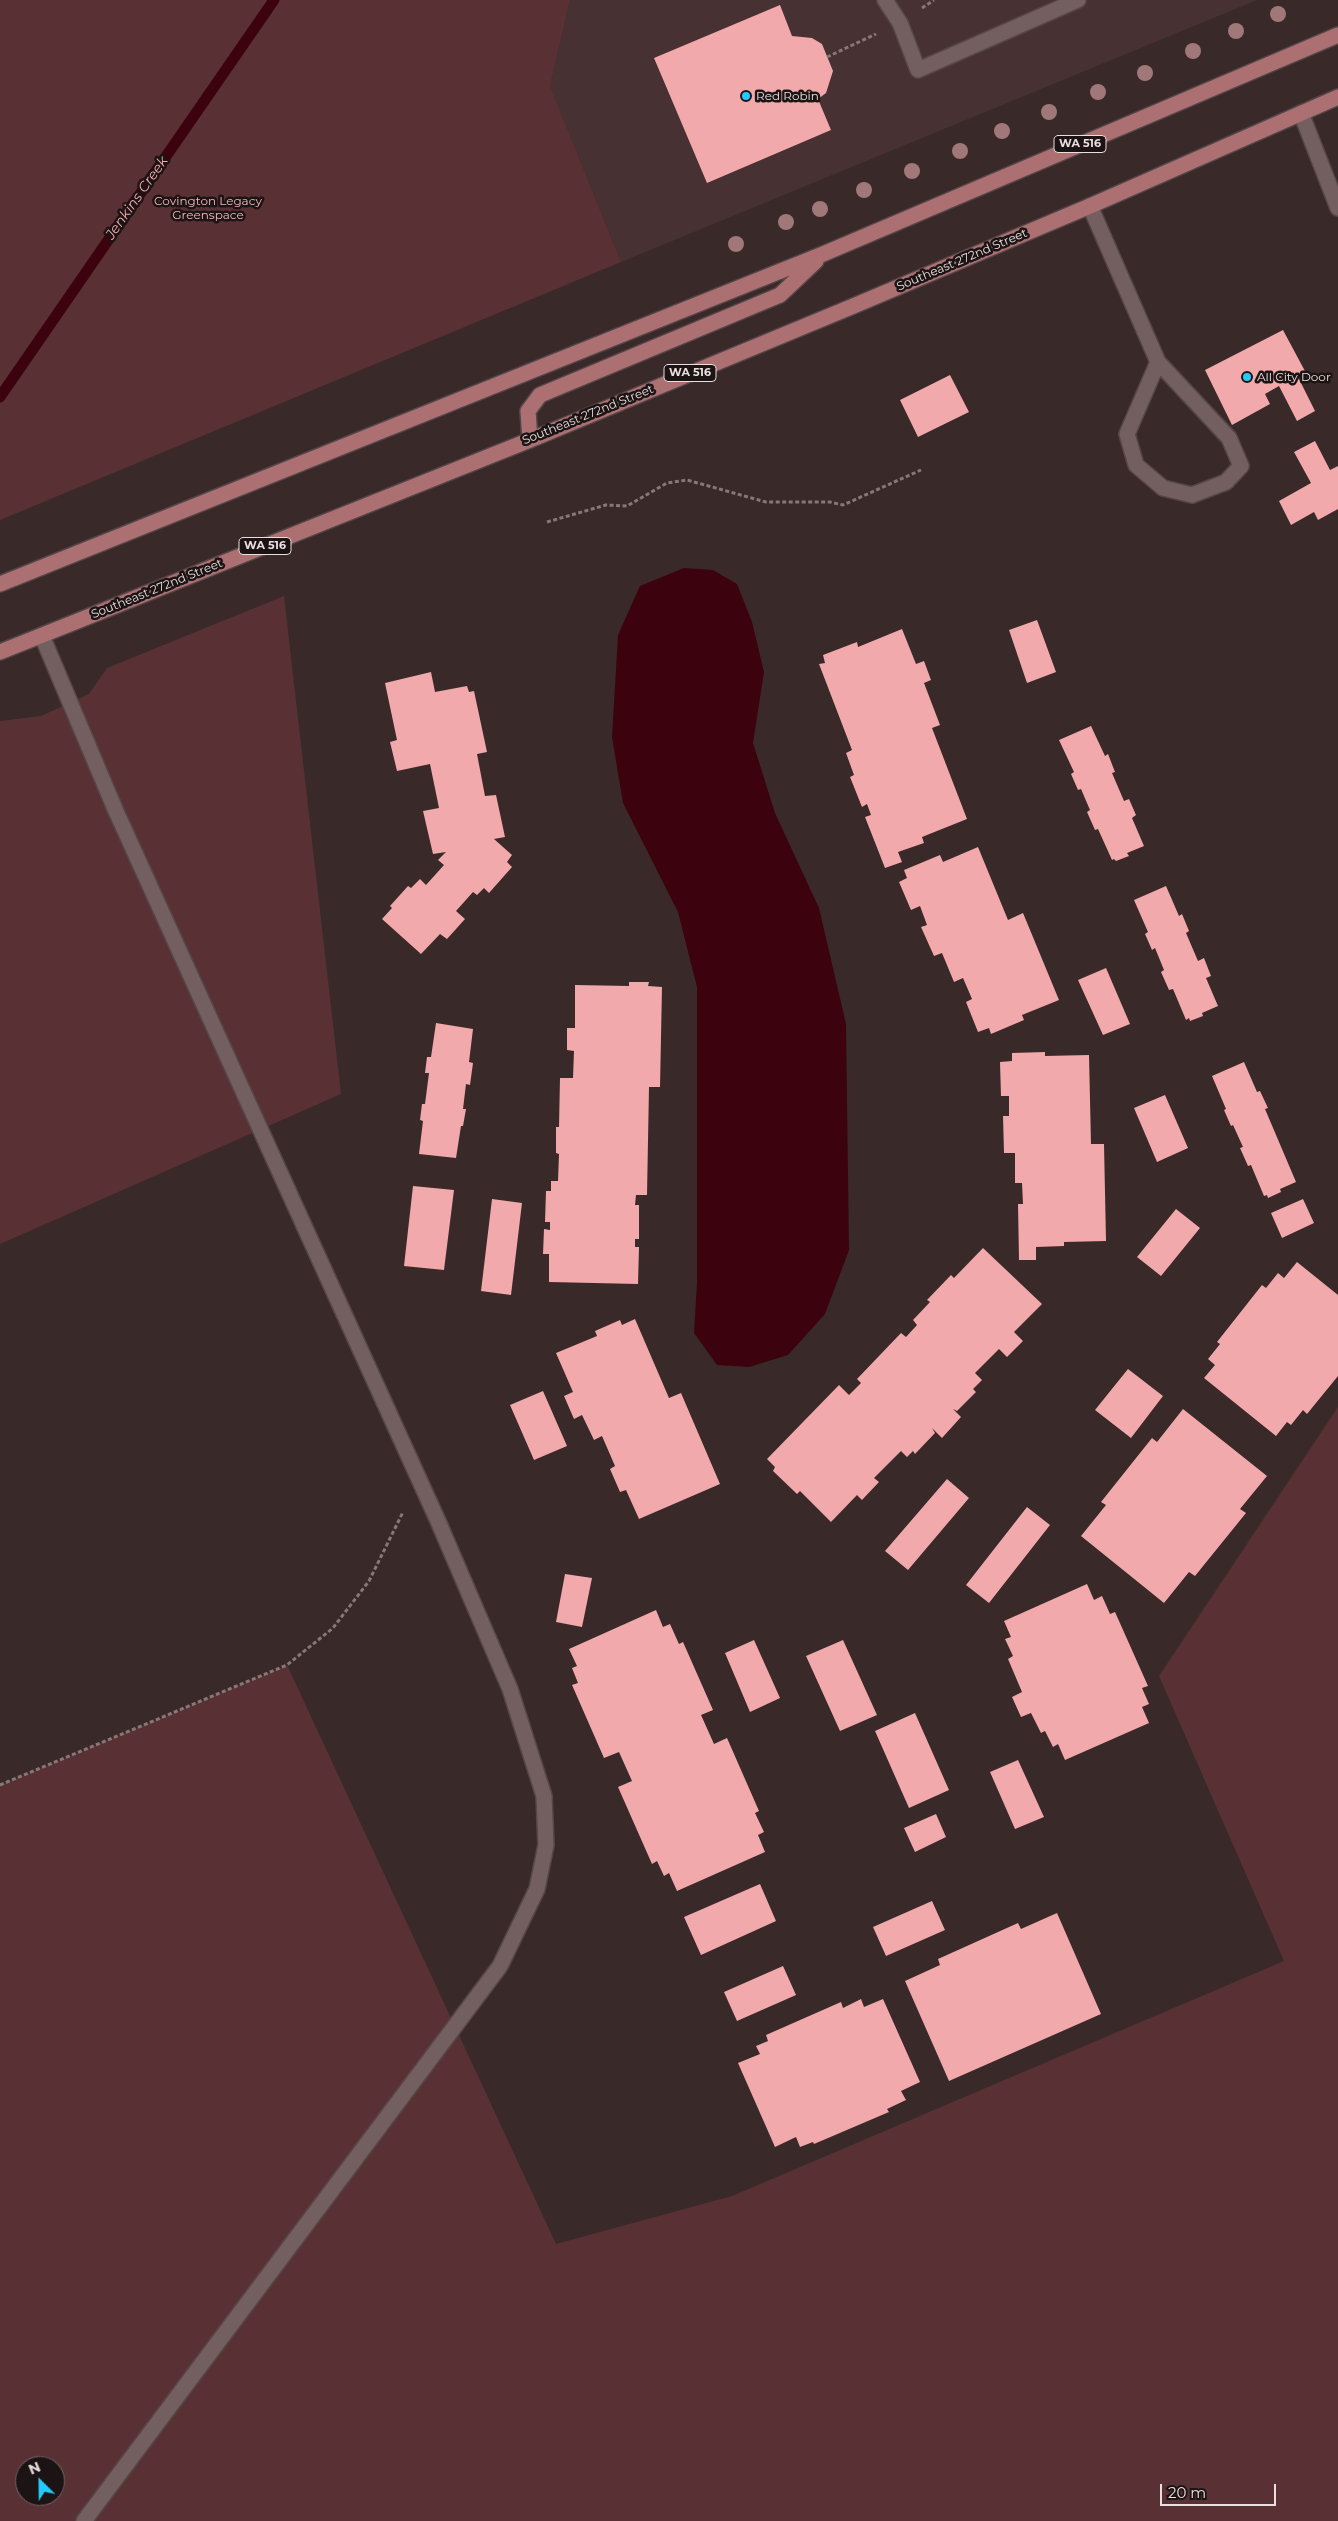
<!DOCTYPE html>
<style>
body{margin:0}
#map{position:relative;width:1338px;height:2521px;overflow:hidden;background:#3a2929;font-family:Montserrat,sans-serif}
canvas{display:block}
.north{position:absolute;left:15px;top:2456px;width:50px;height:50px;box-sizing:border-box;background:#1c1414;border:1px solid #6e6565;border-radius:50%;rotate:337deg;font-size:14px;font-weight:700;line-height:20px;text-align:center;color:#eadede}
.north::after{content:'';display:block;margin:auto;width:18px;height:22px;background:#24c9fe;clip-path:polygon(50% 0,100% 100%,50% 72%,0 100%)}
.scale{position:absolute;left:1160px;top:2484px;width:116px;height:22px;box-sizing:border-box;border:2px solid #eadede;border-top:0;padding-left:6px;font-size:15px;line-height:18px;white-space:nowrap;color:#eadede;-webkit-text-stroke:4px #1c1414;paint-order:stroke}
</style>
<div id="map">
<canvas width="1338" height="2521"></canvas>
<div class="north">N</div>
<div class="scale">20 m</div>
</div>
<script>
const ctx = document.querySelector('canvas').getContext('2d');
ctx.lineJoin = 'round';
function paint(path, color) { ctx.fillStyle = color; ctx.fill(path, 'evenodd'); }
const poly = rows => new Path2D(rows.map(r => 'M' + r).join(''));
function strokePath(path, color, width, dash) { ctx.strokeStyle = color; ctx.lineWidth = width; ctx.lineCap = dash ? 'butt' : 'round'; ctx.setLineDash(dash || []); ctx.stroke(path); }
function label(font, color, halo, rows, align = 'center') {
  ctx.font = font + ' Montserrat,sans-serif'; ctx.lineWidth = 5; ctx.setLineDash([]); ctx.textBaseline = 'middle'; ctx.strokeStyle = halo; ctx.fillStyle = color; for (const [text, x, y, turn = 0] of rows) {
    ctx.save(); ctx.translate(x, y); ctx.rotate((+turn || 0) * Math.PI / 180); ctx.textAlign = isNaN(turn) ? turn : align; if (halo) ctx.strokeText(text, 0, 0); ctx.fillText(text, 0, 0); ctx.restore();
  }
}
const built = poly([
 [570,0,1257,0,621,262,550,86]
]);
const green = poly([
 [0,0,570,0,550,86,621,262,0,520],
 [284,596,341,1094,0,1244,0,721,41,716,89,694,107,668],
 [1338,1407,1338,2521,0,2521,0,1785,287,1665,556,2244,732,2196,1284,1961,1159,1676],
 [25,2466,55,2466,55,2496,25,2496]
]);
const water = poly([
 [684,568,713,570,737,584,752,622,764,672,753,743,775,813,819,908,846,1024,849,1250,825,1314,788,1355,749,1367,717,1365,694,1333,697,1283,697,987,678,912,623,803,612,737,618,635,640,586]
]);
const stream = poly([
 [0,397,274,0]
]);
const building = poly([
 [780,5,792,36,812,38,822,44,833,71,826,93,818,99,831,130,707,183,654,58],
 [1283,330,1306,373,1298,377,1315,411,1297,421,1279,386,1265,394,1270,404,1232,425,1205,370],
 [950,375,969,412,918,437,900,400],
 [1315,441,1330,470,1338,466,1338,509,1318,520,1314,512,1291,525,1279,501,1311,483,1294,452],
 [1037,620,1056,672,1027,683,1009,630],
 [902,629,916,664,924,661,931,680,924,683,940,725,932,728,967,819,922,837,924,843,898,852,902,862,885,868,865,817,871,815,867,804,862,807,850,777,854,775,846,753,852,750,819,664,825,663,823,655,857,642,858,647],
 [431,672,435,692,467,686,469,692,474,691,487,752,477,754,485,796,496,795,505,837,494,839,512,855,507,862,512,867,489,893,484,888,477,895,473,892,456,911,465,919,447,939,440,934,421,954,382,919,392,908,390,906,408,886,411,888,420,879,426,885,444,865,438,860,446,852,433,854,423,811,439,808,430,764,397,771,390,742,397,740,385,683],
 [1091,726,1105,756,1108,754,1115,772,1112,773,1124,801,1129,799,1136,815,1132,818,1144,846,1127,853,1129,856,1116,861,1114,859,1112,860,1098,829,1095,830,1087,812,1090,810,1081,789,1078,790,1071,774,1074,772,1059,740],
 [978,847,1008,920,1023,913,1059,1000,1022,1015,1024,1020,991,1034,989,1028,978,1032,966,1002,972,999,963,978,954,982,942,953,934,956,921,927,927,925,920,906,911,910,899,882,907,878,904,870,940,855,943,862],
 [1166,886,1179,916,1182,914,1189,931,1186,933,1198,961,1204,958,1211,976,1206,978,1218,1006,1202,1013,1203,1016,1190,1021,1189,1018,1186,1020,1173,989,1169,990,1161,972,1164,970,1155,948,1152,950,1145,934,1148,932,1134,900],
 [1106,968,1130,1024,1103,1035,1078,980],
 [629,982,649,982,648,986,662,987,660,1087,649,1087,647,1195,636,1195,635,1205,639,1205,639,1239,635,1239,635,1247,639,1247,638,1284,549,1282,549,1254,543,1254,544,1229,550,1230,550,1222,545,1222,546,1191,551,1191,551,1181,558,1181,559,1154,556,1153,556,1127,559,1127,560,1078,573,1078,574,1051,567,1050,567,1028,575,1028,575,985,629,986],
 [436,1023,473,1029,469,1062,473,1063,470,1085,466,1084,463,1109,466,1109,463,1126,461,1126,456,1158,419,1154,423,1121,420,1120,422,1104,425,1104,429,1073,425,1073,427,1057,431,1057],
 [1045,1052,1045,1056,1089,1055,1091,1144,1104,1144,1106,1241,1064,1242,1064,1246,1036,1247,1036,1260,1019,1260,1018,1204,1023,1204,1022,1183,1015,1183,1015,1153,1004,1153,1003,1116,1009,1116,1009,1096,1001,1096,1000,1062,1012,1061,1012,1053],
 [1244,1062,1257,1092,1260,1091,1268,1108,1265,1109,1296,1182,1280,1189,1281,1192,1268,1198,1267,1195,1264,1196,1251,1165,1248,1166,1240,1148,1243,1147,1233,1125,1231,1126,1224,1110,1226,1109,1212,1076],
 [1165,1095,1188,1148,1157,1162,1134,1108],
 [413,1186,454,1190,444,1270,404,1266],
 [492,1199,522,1203,511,1295,481,1291],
 [1303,1199,1314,1223,1282,1238,1271,1213],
 [1176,1209,1200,1228,1161,1276,1137,1257],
 [983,1248,1042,1304,1014,1332,1023,1341,1007,1357,999,1349,975,1373,982,1380,973,1389,976,1392,957,1411,953,1409,961,1417,942,1438,932,1428,935,1433,915,1454,913,1451,907,1457,901,1451,874,1478,879,1482,862,1500,857,1495,831,1522,800,1491,797,1494,773,1471,775,1467,767,1459,839,1385,849,1395,861,1383,857,1379,901,1333,906,1337,917,1325,913,1320,930,1302,927,1300,951,1275,954,1278],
 [1297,1262,1338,1295,1338,1376,1307,1414,1303,1410,1291,1425,1287,1422,1276,1436,1204,1378,1215,1365,1208,1359,1220,1344,1217,1342,1262,1285,1266,1288,1278,1273,1284,1278],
 [635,1319,669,1398,681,1393,720,1484,639,1519,626,1490,620,1492,610,1469,615,1466,602,1436,594,1440,582,1415,574,1419,564,1396,573,1392,556,1353,597,1336,595,1331,620,1320,622,1325],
 [1128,1369,1163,1396,1131,1438,1095,1410],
 [543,1391,567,1446,534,1460,510,1405],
 [1183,1409,1267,1476,1240,1509,1246,1513,1195,1576,1189,1572,1164,1603,1081,1536,1106,1505,1101,1502,1152,1438,1157,1442],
 [947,1479,969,1498,908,1570,885,1551],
 [1027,1507,1050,1525,989,1603,966,1585],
 [565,1574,592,1578,582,1627,556,1622],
 [1087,1584,1094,1600,1102,1596,1110,1614,1115,1612,1148,1686,1142,1688,1149,1704,1142,1707,1149,1723,1065,1760,1058,1744,1053,1747,1045,1731,1041,1733,1031,1713,1021,1717,1012,1697,1022,1692,1008,1659,1013,1656,1005,1639,1011,1637,1004,1621],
 [656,1610,663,1627,670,1624,679,1644,683,1642,713,1710,701,1715,714,1744,727,1738,759,1811,755,1813,764,1832,758,1835,765,1852,677,1891,669,1873,664,1876,657,1861,652,1864,618,1787,632,1781,619,1752,604,1758,572,1685,578,1683,572,1668,577,1666,569,1649],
 [754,1640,780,1698,750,1712,725,1653],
 [843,1640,877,1715,840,1731,806,1656],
 [915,1713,949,1790,909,1808,875,1731],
 [1018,1760,1044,1817,1015,1829,990,1772],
 [936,1814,946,1837,915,1852,904,1828],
 [760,1884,776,1921,701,1955,684,1917],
 [932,1901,945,1930,886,1956,873,1927],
 [1057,1913,1101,2014,949,2081,905,1981,940,1965,938,1959,1018,1923,1021,1929],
 [783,1966,796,1995,737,2021,724,1992],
 [861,1999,864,2007,883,1999,920,2082,901,2091,906,2100,887,2109,889,2112,814,2144,813,2142,800,2147,796,2137,775,2147,738,2063,760,2054,756,2046,768,2041,766,2035,841,2002,843,2008]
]);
const path = poly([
 [922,8,934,0],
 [827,57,876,34],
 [547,522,606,505,627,506,667,483,687,480,766,502,830,502,843,505,921,470],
 [0,1785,287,1665,333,1628,369,1581,403,1512]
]);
const minor = poly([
 [885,0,900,23,918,70,1078,0],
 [1301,113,1338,208],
 [1090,206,1158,362,1229,438,1241,466,1226,482,1192,495,1163,488,1136,465,1127,434,1158,362],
 [42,636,115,809,438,1521,510,1689,544,1796,546,1845,537,1889,500,1966,84,2521]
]);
const major = poly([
 [530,440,528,411,540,395,780,295,816,261],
 [0,584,823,254,1338,35],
 [0,652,530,440,851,307,1090,206,1338,97]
]);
const trees = [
 [1278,14],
 [1236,31],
 [1193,51],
 [1145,73],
 [1098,92],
 [1049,112],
 [1002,131],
 [960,151],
 [912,171],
 [864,190],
 [820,209],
 [786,222],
 [736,244]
];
const markers = [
 [746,96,5,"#24c9fe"],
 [1247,377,5,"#24c9fe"]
];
const shields = [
 [1080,144,52],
 [690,373,52],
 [265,546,52]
];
const shieldNames = [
 ["WA 516",1080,144],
 ["WA 516",690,373],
 ["WA 516",265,546]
];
const poiNames = [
 ["Red Robin",756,96],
 ["All City Door",1257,377]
];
const parkNames = [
 ["Covington Legacy",208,201],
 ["Greenspace",208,215]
];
const streetNames = [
 ["Southeast 272nd Street",962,260,-23],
 ["Southeast 272nd Street",588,415,-22],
 ["Southeast 272nd Street",157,589,-22]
];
const waterNames = [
 ["Jenkins Creek",137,198,-55]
];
paint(built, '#483132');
paint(green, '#593134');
paint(water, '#3c030e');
strokePath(stream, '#3c030e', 11);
paint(building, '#f1a9ab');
strokePath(minor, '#554647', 18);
strokePath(major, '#554647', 18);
strokePath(path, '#877878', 3, [4, 2.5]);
strokePath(minor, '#745f60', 15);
strokePath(major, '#ac7073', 15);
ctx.fillStyle = '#a07879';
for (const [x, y] of trees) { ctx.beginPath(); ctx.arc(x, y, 8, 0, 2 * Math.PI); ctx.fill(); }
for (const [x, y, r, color] of markers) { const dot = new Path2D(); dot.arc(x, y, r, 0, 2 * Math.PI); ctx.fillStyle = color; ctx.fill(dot); strokePath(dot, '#1c1414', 2); }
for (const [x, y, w] of shields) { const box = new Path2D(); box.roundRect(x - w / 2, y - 8.5, w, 17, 4); ctx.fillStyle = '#1c1414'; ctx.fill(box); strokePath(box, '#eadede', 1); }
label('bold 11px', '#eadede', null, shieldNames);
label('12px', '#eadede', '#1c1414', poiNames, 'left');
label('12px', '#f4b8ba', '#1c1414', parkNames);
label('12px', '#eadede', '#1c1414', streetNames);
label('italic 14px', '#f8aaad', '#1c1414', waterNames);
</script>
